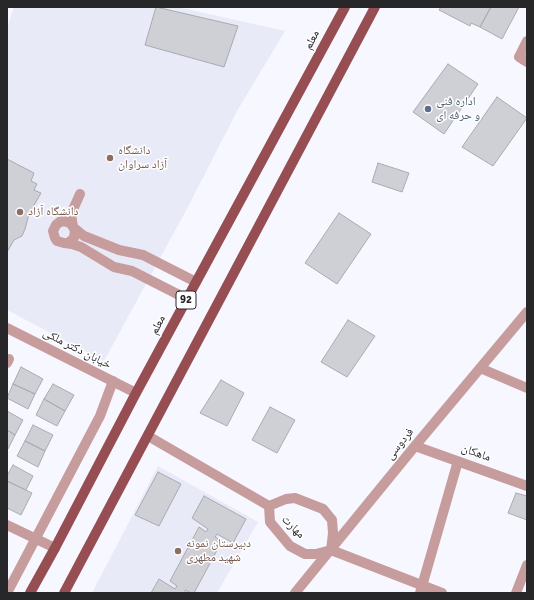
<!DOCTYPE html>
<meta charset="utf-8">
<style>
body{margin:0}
#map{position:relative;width:534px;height:600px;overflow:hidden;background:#f7f7ff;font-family:Signika,sans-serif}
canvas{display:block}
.frame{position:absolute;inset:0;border:8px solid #27272a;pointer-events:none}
</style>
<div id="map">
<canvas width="534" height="600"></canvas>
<div class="frame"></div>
</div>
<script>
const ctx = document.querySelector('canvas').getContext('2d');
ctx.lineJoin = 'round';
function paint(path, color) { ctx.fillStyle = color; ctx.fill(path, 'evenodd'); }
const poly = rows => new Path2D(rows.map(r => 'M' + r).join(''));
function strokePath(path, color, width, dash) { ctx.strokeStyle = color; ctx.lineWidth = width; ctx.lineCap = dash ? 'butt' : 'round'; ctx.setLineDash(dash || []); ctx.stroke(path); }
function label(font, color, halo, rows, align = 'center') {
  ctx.font = font + ' Signika,"Noto Naskh Arabic",sans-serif'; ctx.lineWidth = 3; ctx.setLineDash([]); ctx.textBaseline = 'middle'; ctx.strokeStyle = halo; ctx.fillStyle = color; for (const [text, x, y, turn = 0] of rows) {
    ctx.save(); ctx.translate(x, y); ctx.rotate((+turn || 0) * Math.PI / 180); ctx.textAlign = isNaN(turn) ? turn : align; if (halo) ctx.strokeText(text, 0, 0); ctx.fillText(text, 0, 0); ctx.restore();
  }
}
const built = poly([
 [14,7,178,7,285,31,237,111,189,205,104,361,7,310,7,28],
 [158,466,258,522,217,593,92,593]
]);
const building = poly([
 [156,7,238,26,224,67,145,45,156,7],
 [441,7,491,7,480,27,471,23,470,26,439,10,441,7],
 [491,7,519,7,502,39,480,27,491,7],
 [448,64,478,84,444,134,413,112,448,64],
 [497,97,527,118,493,166,462,147,497,97],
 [7,159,34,173,31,181,37,184,34,190,41,193,29,214,25,229,22,236,14,240,7,252,7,159],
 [378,163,409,173,402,192,372,182,378,163],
 [339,213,371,234,337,284,305,263,339,213],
 [348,320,375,336,347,377,321,362,348,320],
 [21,367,43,379,35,394,13,384,21,367],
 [221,380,244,393,227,426,200,413,221,380],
 [13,384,35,394,28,409,7,398,13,384],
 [53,384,74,395,65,411,44,399,53,384],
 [44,399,65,411,57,426,36,415,44,399],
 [270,407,295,420,277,453,252,440,270,407],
 [7,411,23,420,15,435,7,430,7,411],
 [33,425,53,435,45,451,25,441,33,425],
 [7,430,15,435,8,449,7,449,7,430],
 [25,441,45,451,38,467,17,456,25,441],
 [13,465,33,476,26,490,7,481,7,476,13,465],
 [158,472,181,484,159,526,135,515,158,472],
 [7,481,32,493,21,515,7,508,7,481],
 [516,493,527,496,527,520,508,513,516,493],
 [204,496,246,519,233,543,217,534,215,537,222,541,194,593,191,593,185,590,185,593,151,593,159,579,175,589,177,586,170,581,199,527,206,532,208,529,192,518,204,496]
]);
const minor = poly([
 [527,41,519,57,527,62],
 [71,214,73,227,84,236,119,250,143,255,196,282],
 [67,219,71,214,80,194],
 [68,243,74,238,75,230,71,224,68,222,61,221,56,225,53,231,55,238,57,241,64,243,72,244,81,247,114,267,132,271,187,299],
 [7,328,136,393],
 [7,363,9,359],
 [480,368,527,388],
 [148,436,269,506],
 [415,446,527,486],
 [269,506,286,499,295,498,323,509,332,520,333,533,331,550],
 [269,506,270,522,290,546,305,554,316,554,331,550],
 [7,525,55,548],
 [331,550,442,593],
 [7,593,100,416,113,381],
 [295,593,415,446,527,312],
 [420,593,458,461],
 [516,593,527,565]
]);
const major = poly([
 [30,593,55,548,136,393,345,7],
 [64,593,375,7]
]);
const markers = [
 [428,109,4,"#5c6f8a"],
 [110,158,4,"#8d6e63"],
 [20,212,4,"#8d6e63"],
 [178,551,4,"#8d6e63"]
];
const shields = [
 [186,300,20]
];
const shieldNames = [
 ["92",186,300]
];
const streetNames = [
 ["معلم",312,40,-62],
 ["معلم",158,325,-62],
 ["خیابان دکتر ملکی",77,349,27],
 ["فردوسی",400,444,-51],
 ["ماهکان",476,453,20],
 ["مهارت",293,527,45]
];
const serviceNames = [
 ["اداره فنی",436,102],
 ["و حرفه ای",436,116]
];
const educationNames = [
 ["دانشگاه",118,151],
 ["آزاد سراوان",118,165],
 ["دانشگاه آزاد",28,212],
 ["دبیرستان نمونه",186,544],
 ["شهید مطهری",186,558]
];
paint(built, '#e9eaf8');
paint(building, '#cfcfd6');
strokePath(building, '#aaaab1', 1);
strokePath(minor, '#c79c9d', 10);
strokePath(major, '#964e52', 10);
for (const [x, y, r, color] of markers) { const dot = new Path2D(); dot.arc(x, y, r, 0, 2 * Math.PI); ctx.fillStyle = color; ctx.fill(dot); strokePath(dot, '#fff', 1.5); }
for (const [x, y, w] of shields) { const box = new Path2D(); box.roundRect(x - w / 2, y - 9, w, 18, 3); ctx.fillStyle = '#fff'; ctx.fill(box); strokePath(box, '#27272a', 1); }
label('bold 11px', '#27272a', null, shieldNames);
label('12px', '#27272a', '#fff', streetNames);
label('12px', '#4e5e75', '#fff', serviceNames, 'left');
label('12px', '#785e54', '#fff', educationNames, 'left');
</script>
